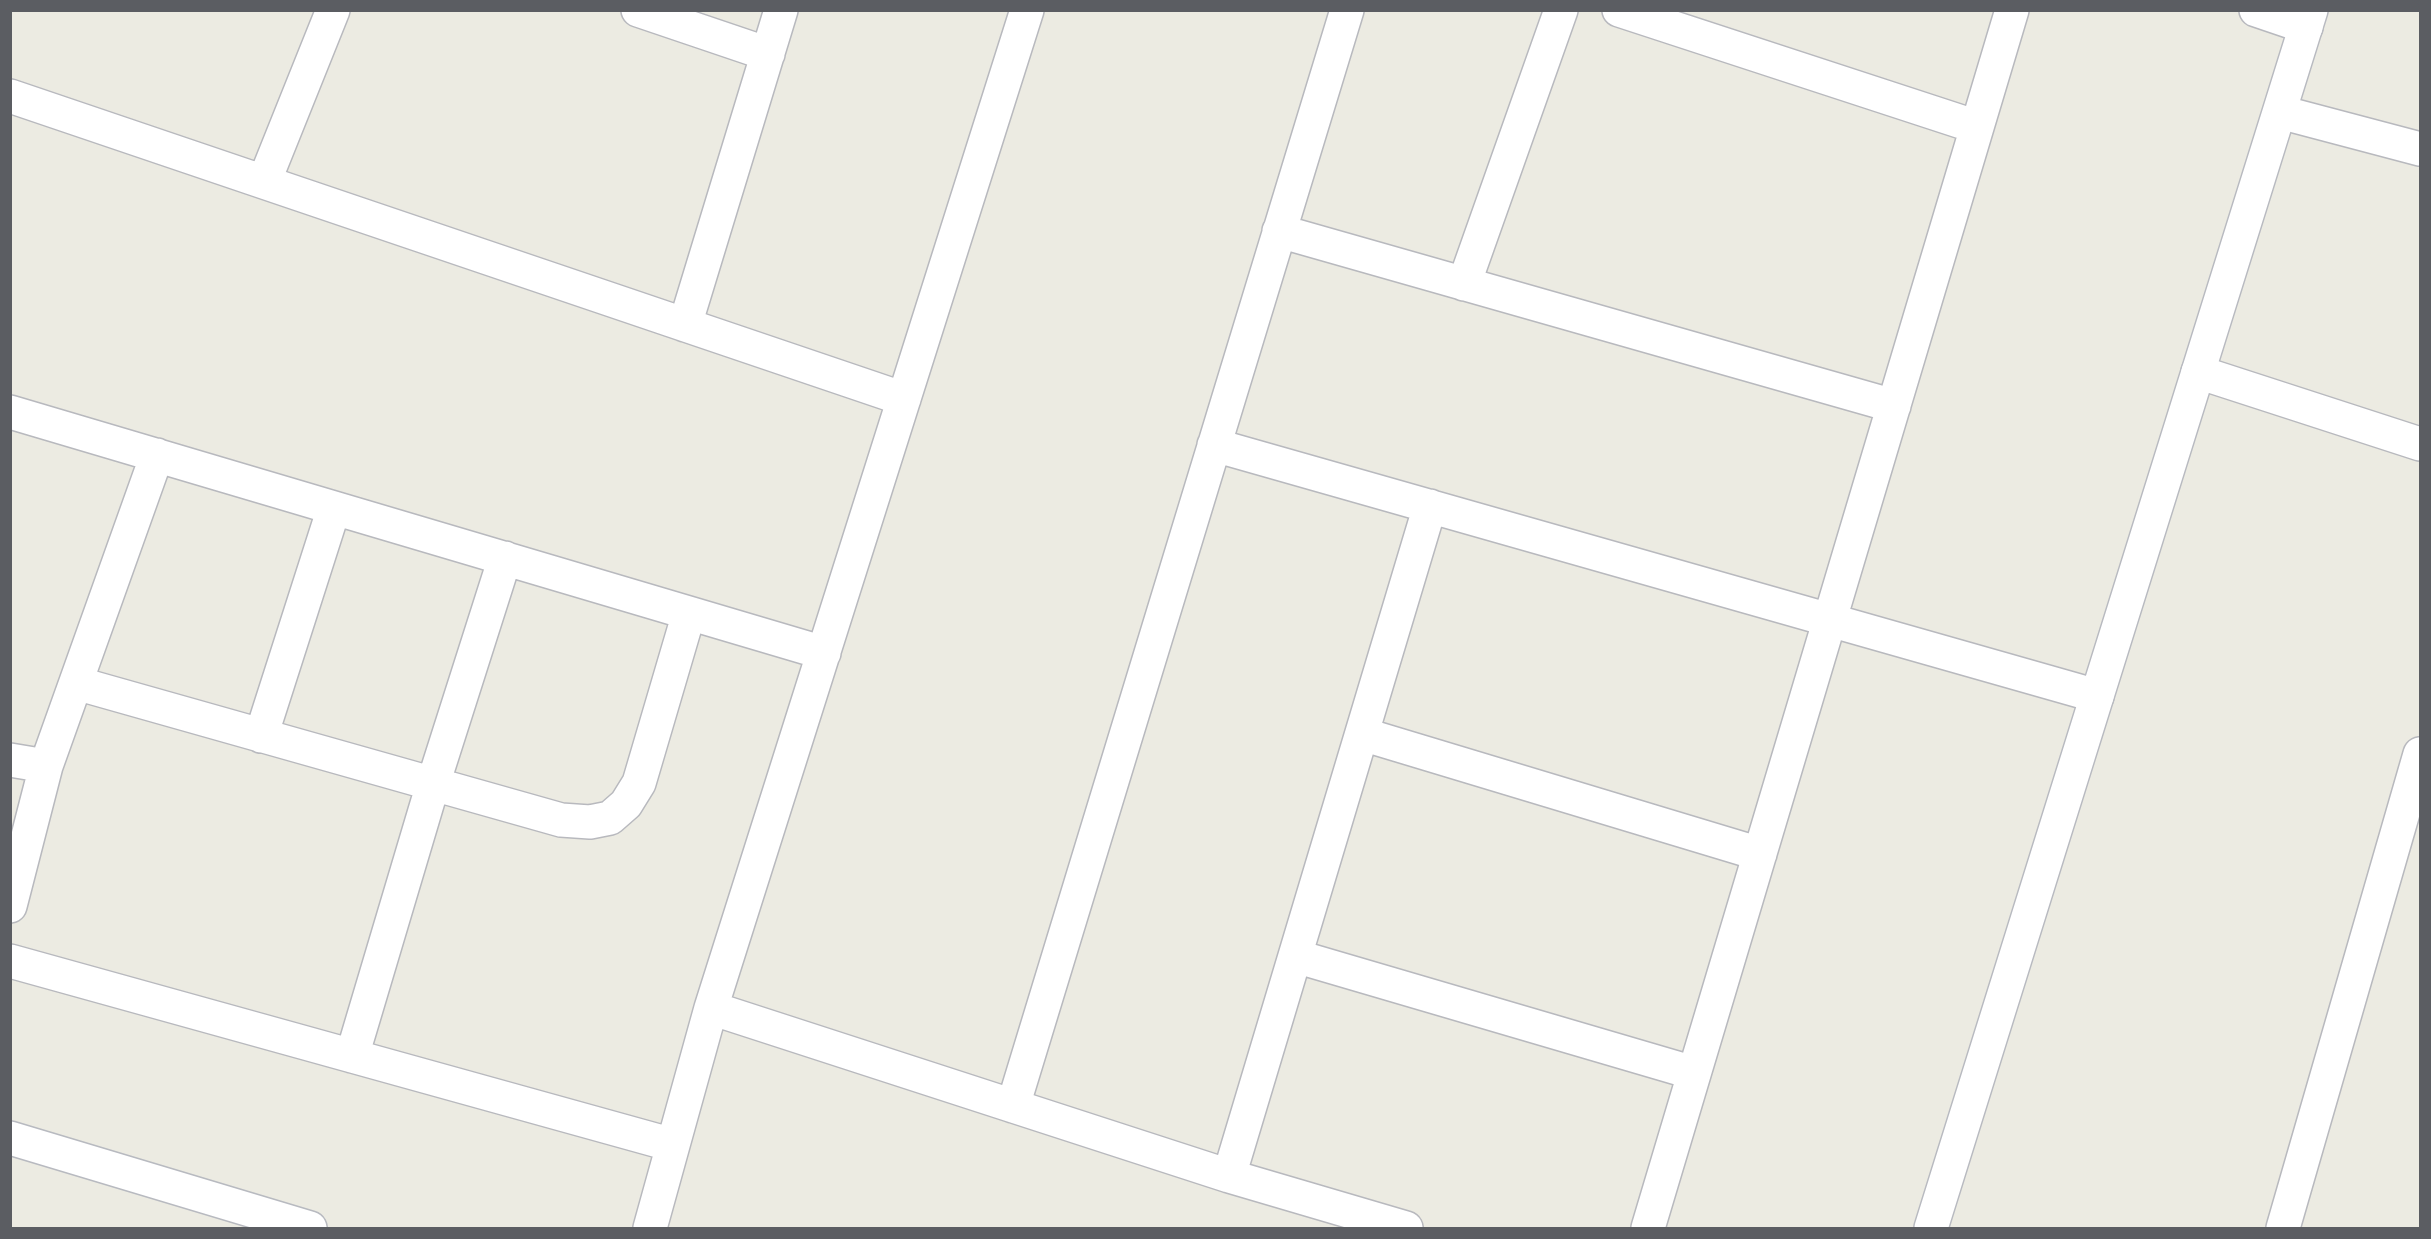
<!DOCTYPE html>
<style>
body{margin:0}
#map{position:relative;width:2431px;height:1239px;overflow:hidden;background:#ecebe2;font-family:"Nunito Sans",sans-serif}
canvas{display:block}
.frame{position:absolute;inset:0;border:12px solid #5b5d62;pointer-events:none}
</style>
<div id="map">
<canvas width="2431" height="1239"></canvas>
<div class="frame"></div>
</div>
<script>
const ctx = document.querySelector('canvas').getContext('2d');
ctx.lineJoin = 'round';
const poly = rows => new Path2D(rows.map(r => 'M' + r).join(''));
function strokePath(path, color, width, dash) { ctx.strokeStyle = color; ctx.lineWidth = width; ctx.lineCap = dash ? 'butt' : 'round'; ctx.setLineDash(dash || []); ctx.stroke(path); }
const street = poly([
 [638,10,768,54],
 [1027,10,711,1008,1229,1176,1406,1228],
 [1619,10,1977,127],
 [2256,10,2306,27],
 [10,96,904,399],
 [2280,112,2420,149],
 [264,182,333,10],
 [1279,231,1894,406],
 [1464,284,1561,10],
 [685,325,781,10],
 [2198,372,2420,444],
 [10,412,824,653],
 [1214,445,2097,696],
 [76,683,561,820,590,822,610,818,626,804,639,783,689,613],
 [1362,734,1760,854],
 [261,736,334,508],
 [10,760,46,766],
 [10,906,46,766,157,455],
 [1295,956,1694,1073],
 [10,961,673,1145],
 [352,1056,433,784,505,558],
 [1013,1106,1347,10],
 [1229,1176,1430,506],
 [650,1228,711,1008],
 [1648,1228,2012,10],
 [2283,1228,2420,754]
]);
const secondary = poly([
 [10,1138,310,1228],
 [1931,1228,2311,10]
]);
strokePath(street, '#b8b9be', 36);
strokePath(secondary, '#b8bac0', 36);
strokePath(street, '#fff', 33);
strokePath(secondary, '#fff', 33);
</script>
